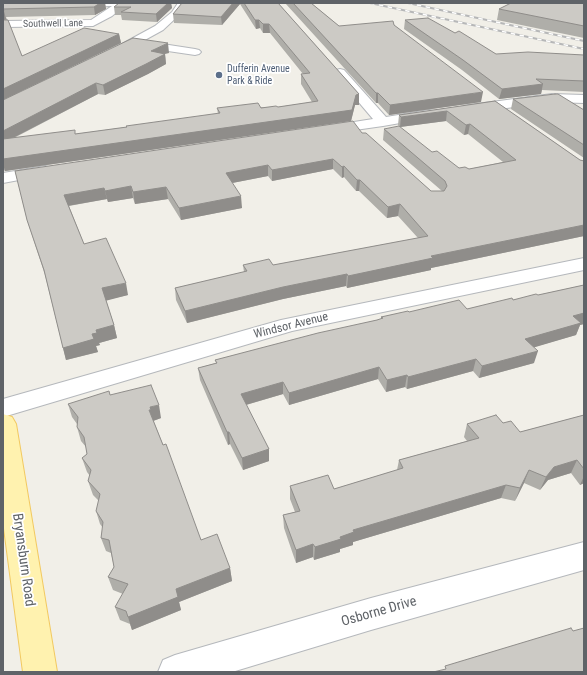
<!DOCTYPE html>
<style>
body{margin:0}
#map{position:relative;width:587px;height:675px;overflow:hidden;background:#f1efe8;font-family:"Roboto Condensed",sans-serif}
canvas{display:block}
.frame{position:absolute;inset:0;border:4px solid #5f6368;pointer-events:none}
</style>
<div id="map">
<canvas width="587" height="675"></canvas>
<div class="frame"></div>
</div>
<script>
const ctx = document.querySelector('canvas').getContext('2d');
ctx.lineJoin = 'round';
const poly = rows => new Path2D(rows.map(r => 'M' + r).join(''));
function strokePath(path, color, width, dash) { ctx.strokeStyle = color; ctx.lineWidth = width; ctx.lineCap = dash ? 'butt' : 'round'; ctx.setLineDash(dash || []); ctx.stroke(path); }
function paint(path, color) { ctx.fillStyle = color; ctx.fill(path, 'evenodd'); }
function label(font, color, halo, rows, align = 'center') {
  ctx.font = font + ' "Roboto Condensed",sans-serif'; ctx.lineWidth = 3.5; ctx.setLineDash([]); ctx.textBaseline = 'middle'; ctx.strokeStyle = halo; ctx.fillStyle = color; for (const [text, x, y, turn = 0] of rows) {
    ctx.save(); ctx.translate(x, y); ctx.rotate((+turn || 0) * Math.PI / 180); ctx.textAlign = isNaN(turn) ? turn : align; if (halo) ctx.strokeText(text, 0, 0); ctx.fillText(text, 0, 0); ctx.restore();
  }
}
const minor = poly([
 [72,3,153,3,148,6,124,6,112,16,93,26,3,27,3,21,91,20,112,6,76,7,73,6,72,3],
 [178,3,188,3,178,16,163,30,143,41,195,49,199,50,201,52,199,54,195,55,134,46,117,55,109,55,107,53,109,51,155,26,172,12,178,3],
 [340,69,344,70,386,117,429,110,434,111,436,114,434,117,429,118,383,126,327,134,322,133,320,130,322,127,373,119,334,73,336,70,340,69],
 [552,94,584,95,584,103,552,102,469,113,464,112,462,109,464,106,469,105,552,94],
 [45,166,51,168,53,171,51,174,3,183,3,173,45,166],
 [584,258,584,270,292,331,3,417,3,399,281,320,584,258],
 [584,542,584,570,371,630,232,672,158,672,163,660,175,655,371,598,584,542]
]);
const major = poly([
 [3,414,12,417,16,424,57,672,23,672,3,521,3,414]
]);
const rail = poly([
 [370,3,584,49],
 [408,3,584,41]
]);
const wall = poly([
 [3,3,105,3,106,9,95,15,6,17,22,56,119,34,121,43,3,100],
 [119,3,171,3,172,8,157,22,122,20,121,15,115,15,114,7],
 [182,3,278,3,359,94,359,105,355,105,351,121,5,171,3,169,3,100,169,53,165,54,166,64,148,74,105,95,98,94,14,138,75,134,127,127,218,114,217,108,278,107,312,102,301,84,301,74,303,74,270,33,263,33,260,28,256,29,240,4,222,25,174,23,173,14],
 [285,3,311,3,339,26,394,25,481,102,389,115,378,103,376,103],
 [416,3,426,3,423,4],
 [584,3,584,38,497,20,499,9],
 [405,20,455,33,496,54,584,55,584,92,542,90,541,94,499,99,462,70,404,29],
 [513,99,584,110,584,158,511,109],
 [495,101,580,160,584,161,584,236,431,268,431,270,347,288,346,286,283,299,187,323,176,300,175,288,244,272,243,265,273,265,418,238,398,216,387,218,359,191,356,191,344,177,342,178,333,169,272,181,268,176,232,183,242,208,181,220,168,199,135,204,133,198,108,202,107,199,69,206,84,244,128,295,106,300,114,325,117,338,99,343,100,345,96,346,98,352,66,360,45,275,27,220,15,171,362,133,431,191,442,191,383,140,384,129,432,152,459,168,469,169,503,162,468,134,464,135,446,121,400,127,398,125,399,115],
 [584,285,584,324,580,325,576,335,534,347,534,363,479,378,473,371,407,389,405,387,386,392,378,379,289,405,283,394,246,405,269,449,269,461,243,470,230,444,228,445,200,380,198,368,216,363,215,360,377,320,381,319,381,317,409,312,467,309,538,295],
 [110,395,161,418,153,421,154,422,201,540,230,568,232,581,179,602,181,610,132,630,130,624,120,620,115,607,123,594,113,590,108,577,114,567,111,553,106,551,101,538,103,528,100,524,96,511,99,501,93,495,88,481,90,476,87,472,82,458,87,454,86,447,81,441,77,427,77,424,72,417,68,404],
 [584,415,584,483,580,485,571,473,548,480,540,490,524,483,515,501,501,498,353,542,353,545,340,549,340,552,314,560,313,557,296,563,284,528,283,515,295,512,290,499,290,486,334,489,397,470,399,460,467,441,464,437,467,424,503,423,520,432]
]);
const shadedWall = poly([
 [100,3,105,3,106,9,95,15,94,7],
 [168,3,171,3,172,8,157,22,156,14],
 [233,3,240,3,240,4,222,25,221,17],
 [3,11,4,11,6,19,3,21],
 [255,20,259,20,260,28,256,29],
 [263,24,269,24,270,33,263,33],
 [119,34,121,43,3,100,3,89],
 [168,43,169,53,165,54,166,64,148,74,105,95,103,85,151,51],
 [96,83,98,94,3,143,3,131],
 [543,84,541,94,499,99,502,89],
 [483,92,481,102,389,115,390,105],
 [376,93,378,93,378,103,376,103],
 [359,94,359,105,355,105,351,121,5,171,3,164,3,159],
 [447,111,446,121,400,127,401,117],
 [470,124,468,134,464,135,466,125],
 [333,159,333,169,272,181,272,170],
 [268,165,268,176,227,184,226,173],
 [344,166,344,177,342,178,342,167],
 [357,180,360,180,359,191,356,191],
 [131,186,133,198,108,202,105,191],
 [166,187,168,199,135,204,133,192],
 [104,188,107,199,67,206,64,195],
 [241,196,242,208,181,220,179,208],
 [400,204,398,216,387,218,388,207],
 [584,225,584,236,431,268,431,270,347,288,348,276,431,256],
 [347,274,346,286,283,299,187,323,185,311,283,287],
 [126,283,128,295,105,301,102,288],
 [584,313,584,324,580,325,576,335,522,351,525,339,573,316],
 [114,325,117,338,99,343,100,345,96,346,98,352,66,360,63,348,96,330],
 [538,351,534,363,479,378,482,366],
 [476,359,473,371,407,389,408,377],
 [379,367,378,379,289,405,289,393],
 [407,375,405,387,386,392,387,380],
 [283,382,283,394,242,406,241,394],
 [159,405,161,418,153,421,149,410,150,407],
 [227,432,229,432,230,444,228,445],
 [269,449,269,461,243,470,242,458],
 [577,460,571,473,548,480,540,490,546,477,554,467],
 [529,470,524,483,515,501,520,488],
 [584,476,584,483,580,485],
 [506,485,501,498,353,542,353,545,340,549,340,552,314,560,315,547,340,537,353,530],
 [313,544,313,557,296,563,296,550],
 [230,568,232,581,179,602,181,610,132,630,128,617,176,589]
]);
const building = poly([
 [3,3,100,3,94,7,3,9,4,11,3,11,3,3],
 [119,3,168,3,156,14,121,12,131,7,114,7,119,3],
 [182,3,233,3,221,17,173,14,182,3],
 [244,3,278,3,359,94,356,95,352,110,3,159,3,139,75,130,75,134,127,127,126,126,220,113,217,108,258,103,261,108,276,106,278,107,318,101,301,74,310,73,269,24,263,24,259,20,255,20,244,3],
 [293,3,311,3,339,26,393,21,394,25,483,92,390,105,378,93,376,93,293,3],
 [511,3,584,3,584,26,499,9,511,3],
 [428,18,455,33,459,31,496,54,528,52,584,55,584,81,536,79,543,84,502,89,463,60,405,20,428,18],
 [3,20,8,20,22,56,84,28,119,34,3,89,3,20],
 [133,38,168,43,151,51,165,54,146,64,103,85,96,83,3,131,3,100,133,38],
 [555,94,558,94,584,110,584,145,513,99,555,94],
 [495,101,580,160,584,161,584,225,431,256,433,258,348,276,347,274,283,287,185,311,175,288,247,271,243,265,269,259,273,265,428,236,400,204,388,207,360,180,357,180,344,166,342,167,333,159,272,170,268,165,226,173,241,196,179,208,166,187,133,192,131,186,105,191,104,188,64,195,84,244,106,238,126,283,102,288,114,325,96,330,97,333,92,334,94,339,63,348,44,270,27,220,15,171,353,121,362,133,366,133,431,191,444,191,447,186,445,181,384,129,399,126,432,152,437,151,459,168,465,167,469,169,516,160,470,124,466,125,447,111,401,117,399,115,495,101],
 [584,285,584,313,573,316,581,323,525,339,538,351,482,366,476,359,408,377,407,375,387,380,379,367,289,393,283,382,241,394,269,449,242,458,229,432,227,432,198,368,217,363,215,360,318,333,377,320,383,318,381,317,408,311,409,312,459,300,467,309,512,298,513,300,536,294,538,295,584,285],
 [151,385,159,405,150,407,151,410,149,410,163,445,166,444,201,540,217,534,230,568,176,589,178,597,128,617,126,611,115,607,128,584,108,577,114,567,109,540,101,538,103,522,96,511,100,494,88,481,91,470,82,458,87,454,84,437,77,427,78,417,68,404,109,391,110,395,151,385],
 [496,415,503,423,511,421,520,432,584,415,584,469,577,460,554,467,546,477,529,470,520,488,506,485,353,530,354,532,340,537,341,539,315,547,313,544,296,550,283,515,300,511,290,486,328,475,334,489,403,468,399,460,479,438,467,424,496,415],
 [571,628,573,631,584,628,584,672,433,672,446,669,445,666,571,628]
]);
const markers = [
 [219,75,4,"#5c6f8a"]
];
const farStreetnames = [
 ["Southwell Lane",53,24,-1]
];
const farServicenames = [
 ["Dufferin Avenue",227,69],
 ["Park & Ride",227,81]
];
const streetNames = [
 ["Windsor Avenue",291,326,-14]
];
const nearStreetnames = [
 ["Bryansburn Road",23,560,82],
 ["Osborne Drive",379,612,-16]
];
strokePath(minor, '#b5b8bc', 2);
strokePath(major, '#f2c960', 2);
paint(minor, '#fff');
paint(major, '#fff2af');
strokePath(rail, '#b6b7b8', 2);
strokePath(rail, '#fff', 1.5, [4.5]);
paint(wall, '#afaea9');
paint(shadedWall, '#8f8d8a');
paint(building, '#cccac5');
strokePath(building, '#8f8d8a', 1);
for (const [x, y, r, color] of markers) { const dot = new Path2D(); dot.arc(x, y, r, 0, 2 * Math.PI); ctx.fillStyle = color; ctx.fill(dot); strokePath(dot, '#fff', 1.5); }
label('10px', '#5f6368', '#fff', farStreetnames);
label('10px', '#4e5e75', '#fff', farServicenames, 'left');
label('12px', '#5f6368', '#fff', streetNames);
label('14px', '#5f6368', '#fff', nearStreetnames);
</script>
